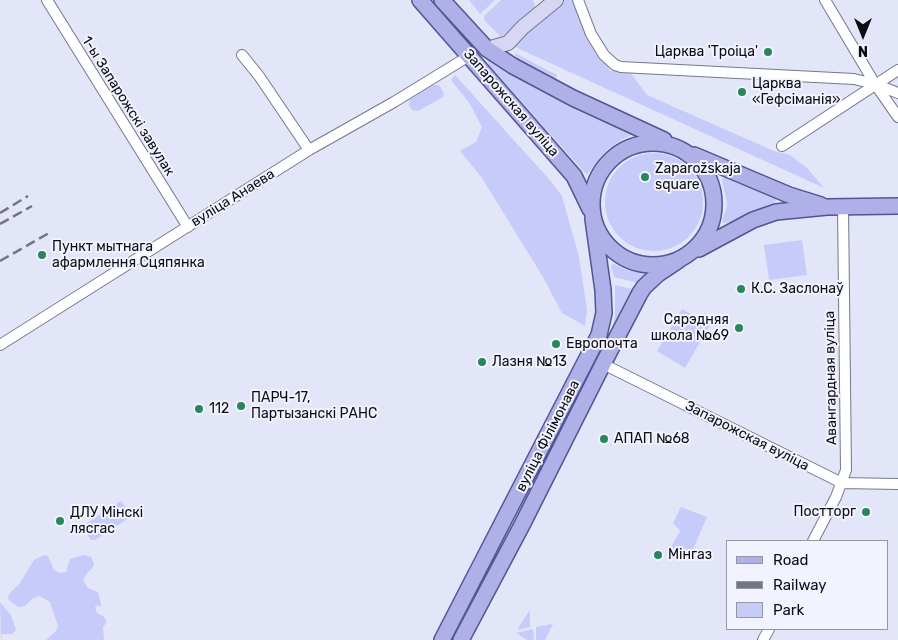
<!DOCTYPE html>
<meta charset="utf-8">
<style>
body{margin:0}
#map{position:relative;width:898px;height:640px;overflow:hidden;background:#e3e5f9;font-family:Rubik,sans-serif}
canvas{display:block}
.legend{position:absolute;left:726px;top:540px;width:162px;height:90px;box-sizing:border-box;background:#f2f3ff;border:1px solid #9697a1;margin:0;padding:6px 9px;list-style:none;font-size:15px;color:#0c0d13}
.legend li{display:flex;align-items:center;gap:10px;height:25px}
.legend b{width:25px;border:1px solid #9697a1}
.north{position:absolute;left:838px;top:10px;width:50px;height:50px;-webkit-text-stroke:4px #f2f3ff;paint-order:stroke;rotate:180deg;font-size:14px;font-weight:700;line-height:20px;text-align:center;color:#0c0d13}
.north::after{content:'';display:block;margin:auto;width:18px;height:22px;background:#0c0d13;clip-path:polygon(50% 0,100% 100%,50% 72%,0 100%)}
</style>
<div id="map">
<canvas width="898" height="640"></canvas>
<ul class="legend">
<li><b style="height:6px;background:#afb0e7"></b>Road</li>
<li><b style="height:6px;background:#737581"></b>Railway</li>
<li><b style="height:14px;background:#c7cbf9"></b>Park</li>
</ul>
<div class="north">N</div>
</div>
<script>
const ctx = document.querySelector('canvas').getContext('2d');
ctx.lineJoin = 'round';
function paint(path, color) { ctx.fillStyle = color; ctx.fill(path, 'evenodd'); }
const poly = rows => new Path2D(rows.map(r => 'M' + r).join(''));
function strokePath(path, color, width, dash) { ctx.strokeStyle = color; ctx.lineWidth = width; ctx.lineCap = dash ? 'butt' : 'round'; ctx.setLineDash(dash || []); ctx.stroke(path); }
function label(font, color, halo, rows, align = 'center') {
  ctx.font = font + ' Rubik,sans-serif'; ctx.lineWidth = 4; ctx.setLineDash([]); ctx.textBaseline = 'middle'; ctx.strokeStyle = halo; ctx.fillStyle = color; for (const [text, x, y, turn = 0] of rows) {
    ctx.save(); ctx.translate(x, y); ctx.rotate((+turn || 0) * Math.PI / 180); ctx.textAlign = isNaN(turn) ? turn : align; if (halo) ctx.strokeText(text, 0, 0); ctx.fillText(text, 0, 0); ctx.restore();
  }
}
const green = poly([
 [469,0,495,0,480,14],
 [501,0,533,0,536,9,501,37,485,21,484,16],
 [563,0,572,0,610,71,629,71,647,95,774,151,790,155,808,169,824,188,515,47,517,42],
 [515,53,557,75,556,79,523,64,516,59],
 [485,57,498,66,634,131,633,134,621,140,608,149,598,160,587,175,490,66],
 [455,75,548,178,562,196,579,257,587,310,585,326,562,313,543,277,482,178,460,151,476,142,482,127,470,104,451,80],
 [433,85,439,85,444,93,443,97,418,111,412,110,409,105,410,99],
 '605 202a49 49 0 1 1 98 0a49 49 0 1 1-98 0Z',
 [725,174,777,197,776,200,773,205,756,210,730,222,723,223,722,220,726,210,727,202,722,180],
 [802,240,807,275,769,280,764,245],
 [614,264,626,270,650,275,642,284,614,277,611,265],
 [615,285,637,290,610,337,615,317],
 [682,309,710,325,685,368,657,351],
 [121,501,129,513,129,518,95,540,91,540,84,529,84,525],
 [681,507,707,517,689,558,671,547,680,531,673,523],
 [44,555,48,556,54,570,60,573,66,572,70,559,84,555,91,557,94,563,92,569,87,573,83,580,88,588,98,592,101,605,101,607,98,605,95,607,97,613,103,616,107,622,103,627,104,640,46,640,56,631,58,626,50,602,39,596,32,599,25,606,18,607,8,599,9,594,20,583,34,560],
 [0,602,11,615,16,630,12,634,2,634,1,640],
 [530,610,530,627,517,630],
 [553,624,545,640,536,640,536,627],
 [533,629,534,640,527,640,516,633]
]);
const street = poly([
 [47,0,188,227],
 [578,0,591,34,604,55,615,65,621,67,854,79,875,84,898,93],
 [825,0,875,84,898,117],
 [242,55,259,76,309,150],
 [782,146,898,70],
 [0,345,309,150,394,102,469,56],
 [603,364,842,483,898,484],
 [813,541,836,497,846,470,843,207],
 [763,640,769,629]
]);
const secondary = poly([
 [487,49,508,43,523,27,556,0]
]);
const primary = poly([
 [420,0,574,176,590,209],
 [442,0,487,49,513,66,573,98,664,140],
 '592 204a61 61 0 1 1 122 0a61 61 0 1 1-122 0Z',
 [694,155,789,195,821,205],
 [699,249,753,220,776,212,827,207,898,206],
 [442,640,599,335,604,313,603,290,593,219],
 [461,640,522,525,603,364,640,293,644,287,658,274,679,260]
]);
const rail = poly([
 [0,213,28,196],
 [0,224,32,206],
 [0,261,49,233]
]);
const markers = [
 [768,52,5,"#28855c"],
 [742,92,5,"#28855c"],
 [645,177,5,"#28855c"],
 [42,255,5,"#28855c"],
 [741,289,5,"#28855c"],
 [739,328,5,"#28855c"],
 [556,344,5,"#28855c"],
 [482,362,5,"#28855c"],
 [241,406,5,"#28855c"],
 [199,409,5,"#28855c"],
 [604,439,5,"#28855c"],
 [866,512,5,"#28855c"],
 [60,521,5,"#28855c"],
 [658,555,5,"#28855c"]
];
const poiNames = [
 ["Царква 'Троіца'",758,52,"right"],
 ["Царква",752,84],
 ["«Гефсіманія»",752,100],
 ["Zaparožskaja",655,169],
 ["square",655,185],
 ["Пункт мытнага",52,247],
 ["афармлення Сцяпянка",52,263],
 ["К.С. Заслонаў",751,289],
 ["Сярэдняя",729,320,"right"],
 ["школа №69",729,336,"right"],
 ["Европочта",566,344],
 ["Лазня №13",492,362],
 ["ПАРЧ-17,",251,398],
 ["Партызанскі РАНС",251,414],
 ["112",209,409],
 ["АПАП №68",614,439],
 ["Постторг",856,512,"right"],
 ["ДЛУ Мінскі",70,513],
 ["лясгас",70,529],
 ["Мінгаз",668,555]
];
const streetNames = [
 ["Запарожская вуліца",511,103,49],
 ["1-ы Запарожскі завулак",128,106,58],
 ["вуліца Анаева",233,198,-32],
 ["Авангардная вуліца",831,378,-91],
 ["вуліца Філімонава",548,436,-63],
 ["Запарожская вуліца",747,436,27]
];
paint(green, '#c7cbf9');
strokePath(street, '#767889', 12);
strokePath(secondary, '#767889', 16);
strokePath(primary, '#535492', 18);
strokePath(street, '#fff', 10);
strokePath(secondary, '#d7d7f3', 14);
strokePath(primary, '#afb0e7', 15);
strokePath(rail, '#737581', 2.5, [10, 5]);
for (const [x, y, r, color] of markers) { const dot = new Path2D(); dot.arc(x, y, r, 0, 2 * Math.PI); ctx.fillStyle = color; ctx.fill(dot); strokePath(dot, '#f2f3ff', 2); }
label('14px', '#0c0d13', '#f2f3ff', poiNames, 'left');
label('14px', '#0c0d13', '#f2f3ff', streetNames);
</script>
